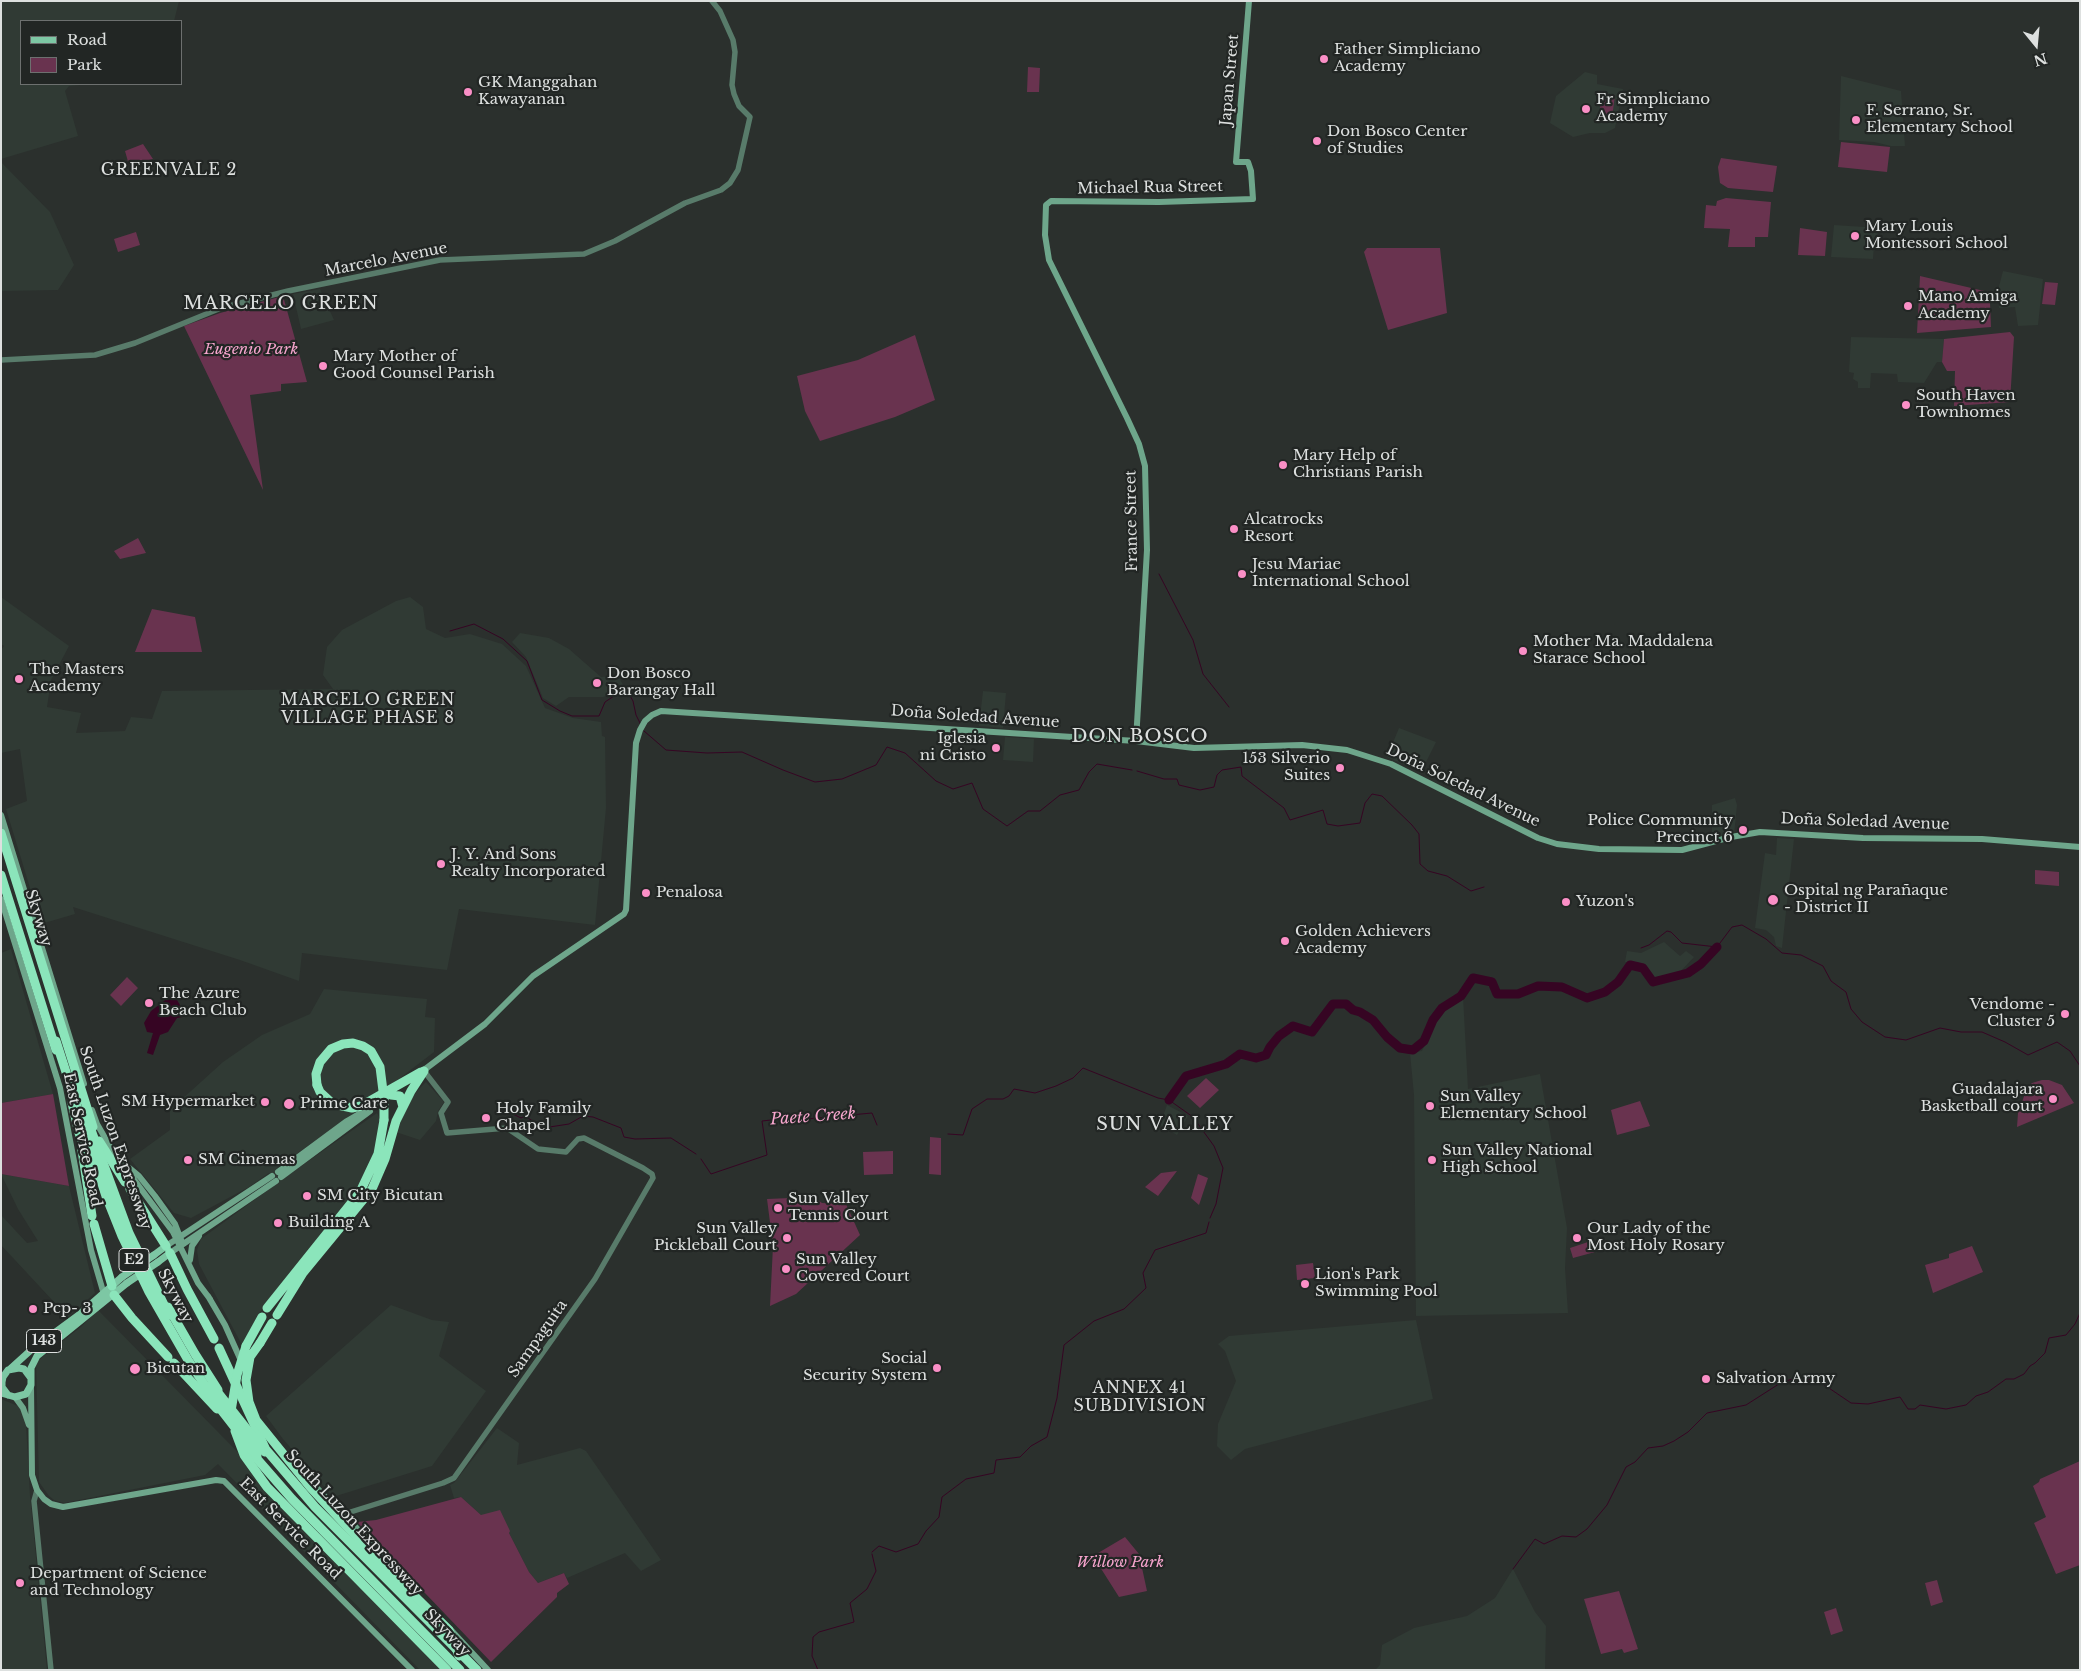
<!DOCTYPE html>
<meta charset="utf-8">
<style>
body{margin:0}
#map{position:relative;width:2081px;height:1671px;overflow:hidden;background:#2b302d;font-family:"Libre Baskerville",serif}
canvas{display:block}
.frame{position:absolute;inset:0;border:2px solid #dde0df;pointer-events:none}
.legend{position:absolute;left:20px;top:20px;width:162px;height:65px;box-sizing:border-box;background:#222624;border:1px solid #6d706f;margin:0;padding:6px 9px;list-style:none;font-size:15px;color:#dde0df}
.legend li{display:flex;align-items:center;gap:10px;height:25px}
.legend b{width:25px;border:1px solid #6d706f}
.north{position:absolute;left:2011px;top:20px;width:50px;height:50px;-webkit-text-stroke:4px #222624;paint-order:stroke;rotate:163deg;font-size:14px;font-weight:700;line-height:20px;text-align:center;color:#dde0df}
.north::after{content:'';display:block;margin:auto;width:18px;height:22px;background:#dde0df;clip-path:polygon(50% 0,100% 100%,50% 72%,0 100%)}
</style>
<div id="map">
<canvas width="2081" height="1671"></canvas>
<div class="frame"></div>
<ul class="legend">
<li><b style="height:6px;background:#7dc7a4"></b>Road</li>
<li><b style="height:14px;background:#69334f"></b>Park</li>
</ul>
<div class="north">N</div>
</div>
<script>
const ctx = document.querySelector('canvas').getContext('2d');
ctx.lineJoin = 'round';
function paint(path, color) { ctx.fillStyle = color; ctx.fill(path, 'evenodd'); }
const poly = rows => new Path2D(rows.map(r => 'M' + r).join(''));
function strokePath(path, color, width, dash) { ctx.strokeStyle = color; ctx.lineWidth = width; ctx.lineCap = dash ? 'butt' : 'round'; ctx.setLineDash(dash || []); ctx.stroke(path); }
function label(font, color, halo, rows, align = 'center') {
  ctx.font = font + ' "Libre Baskerville",serif'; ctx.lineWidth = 4.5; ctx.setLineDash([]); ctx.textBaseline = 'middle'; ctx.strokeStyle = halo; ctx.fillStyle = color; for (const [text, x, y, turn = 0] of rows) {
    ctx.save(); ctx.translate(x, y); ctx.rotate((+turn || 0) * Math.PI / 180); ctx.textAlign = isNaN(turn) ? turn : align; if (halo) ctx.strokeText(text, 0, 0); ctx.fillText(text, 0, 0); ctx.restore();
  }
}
const built = poly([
 [1,1,179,1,174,21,21,21,21,84,91,84,69,86,65,91,78,136,1,159],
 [1585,72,1597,75,1597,84,1623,89,1615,128,1605,133,1590,133,1573,137,1550,123,1556,96],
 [1841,76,1901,91,1905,146,1891,146,1874,142,1839,140],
 [1,162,50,212,74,265,58,290,1,291],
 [1834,225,1880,228,1874,244,1873,259,1831,257],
 [2003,271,2043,279,2038,325,2018,326,2015,307,1999,308,1997,294],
 [320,289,334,320,301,329,293,294],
 [1851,337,1944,339,1942,362,1937,362,1924,383,1898,382,1897,374,1871,373,1870,388,1858,388,1858,382,1853,379,1854,373,1849,372],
 [1,597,69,646,51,680,47,707,81,713,76,733,125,731,131,717,152,719,162,691,333,689,323,675,327,647,342,630,396,601,410,597,423,607,426,629,445,638,470,634,502,644,526,666,545,708,573,718,601,722,602,736,605,737,606,808,595,925,459,909,447,970,302,953,299,981,240,960,73,907,75,914,41,924,6,809,27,801,20,749,1,753,1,650,4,646,1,644],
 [520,633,549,638,569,649,601,677,618,676,626,690,603,697,569,697,556,706,543,698,526,657,512,642],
 [983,691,1006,693,1003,728,979,726],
 [1399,728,1436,742,1421,772,1387,757],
 [1005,737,1034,739,1033,762,1003,760],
 [1735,798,1737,805,1734,835,1712,841,1712,805],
 [1777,838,1794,839,1782,948,1776,946,1774,937,1766,930,1755,928,1765,853,1776,855],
 [1664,942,1680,956,1686,951,1694,957,1680,972,1651,979,1641,965,1625,962,1627,951,1641,953],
 [11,949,53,1094,1,1103,1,953],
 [324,989,427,999,425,1017,435,1018,434,1052,361,1108,277,1168,284,1178,377,1113,380,1119,375,1153,358,1189,263,1307,242,1345,199,1264,197,1250,201,1239,276,1184,269,1173,249,1187,191,1218,174,1213,130,1159,170,1130,170,1110,223,1062,262,1035,310,1014],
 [1463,996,1468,1089,1540,1074,1567,1228,1565,1268,1568,1313,1416,1316,1414,1095,1410,1053,1422,1051,1443,1009],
 [426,1082,444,1102,438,1111,436,1121,420,1140,396,1132,407,1105,418,1090],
 [1167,1105,1188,1116,1177,1135,1160,1125],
 [1,1174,69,1186,95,1293,68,1317,1,1245,1,1215,27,1243,38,1241,18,1209],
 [391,1305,432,1320,449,1322,439,1356,486,1391,432,1466,333,1497,283,1439,266,1416],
 [98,1310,452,1670,420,1670,218,1464,205,1475,64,1503,54,1500,49,1496,39,1482,36,1362,82,1326],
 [1416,1320,1433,1399,1245,1449,1231,1460,1217,1446,1218,1424,1236,1381,1225,1351,1218,1344,1229,1336],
 [1,1399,18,1406,22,1411,26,1424,30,1496,47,1670,1,1670],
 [497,1428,519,1443,517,1465,580,1448,586,1451,661,1560,641,1571,625,1553,567,1578,564,1573,538,1583,529,1572,509,1533,481,1515,461,1497,454,1498,450,1485,454,1483],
 [1513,1569,1535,1612,1546,1626,1545,1670,1375,1670,1380,1665,1382,1645,1414,1628,1467,1616,1495,1598]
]);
const green = poly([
 [1028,67,1040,68,1039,92,1027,92],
 [1602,93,1615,95,1612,118,1599,116],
 [1841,142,1890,147,1887,172,1838,167],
 [143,144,153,159,129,165,125,151],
 [1721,158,1777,166,1773,192,1728,188,1720,183,1718,167],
 [1726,198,1771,202,1768,237,1755,237,1755,247,1728,247,1730,229,1704,228,1706,205,1716,206,1717,201],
 [1800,228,1827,232,1825,256,1798,255],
 [136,232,140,245,118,252,114,239],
 [1367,248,1440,248,1447,313,1388,330,1364,252],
 [1920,276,1997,294,1998,302,1990,303,1991,327,1917,333],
 [2045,282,2058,283,2055,305,2042,304],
 [283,296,307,382,281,384,281,391,250,395,263,490,184,326,220,313],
 [2010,332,2014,337,2010,402,1954,406,1955,371,1947,371,1942,362,1944,339],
 [915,335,935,400,895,417,820,441,805,411,797,376,858,360],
 [138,538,146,553,120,559,114,551],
 [152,609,195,617,202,652,135,652],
 [2035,870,2059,872,2059,886,2035,884],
 [127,977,138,988,121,1006,110,995],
 [1206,1078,1219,1090,1200,1108,1187,1096],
 [2042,1080,2049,1080,2062,1085,2074,1103,2017,1127,2018,1113,2027,1088,2032,1083],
 [53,1094,69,1186,1,1174,1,1103],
 [1640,1101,1650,1126,1617,1135,1611,1110],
 [930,1137,941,1138,941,1175,929,1174],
 [893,1151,893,1174,864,1175,863,1152],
 [1177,1171,1158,1196,1145,1187,1161,1173],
 [1198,1174,1208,1178,1199,1205,1191,1198],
 [814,1197,822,1203,846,1204,860,1235,796,1294,770,1306,773,1246,767,1199],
 [1591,1241,1595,1252,1573,1258,1570,1248],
 [1972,1246,1983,1272,1933,1293,1925,1265,1949,1258,1949,1254],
 [1313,1263,1315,1278,1297,1280,1296,1265],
 [2080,1461,2080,1565,2056,1574,2034,1523,2046,1517,2033,1486,2039,1482,2040,1479],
 [461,1497,481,1515,500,1510,510,1531,509,1533,529,1572,538,1583,564,1573,569,1584,557,1593,557,1597,491,1662,357,1522,376,1520],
 [1125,1537,1139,1554,1147,1591,1119,1597,1093,1556],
 [1937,1580,1943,1602,1931,1606,1925,1583],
 [1619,1591,1638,1649,1624,1653,1622,1649,1601,1654,1584,1599],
 [1836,1608,1843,1631,1831,1635,1824,1612]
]);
const water = poly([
 [168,998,177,1000,183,1010,189,1013,188,1016,177,1018,168,1032,160,1035,153,1055,147,1053,153,1033,147,1032,144,1023,151,1011]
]);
const stream = poly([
 [1159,574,1193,640,1203,674,1229,707],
 [450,631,474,624,503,639,527,661,542,700,560,711,572,716,599,716,605,702,617,694,629,694,633,701,636,715,641,725],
 [644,731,666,750,707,753,742,752,783,770,815,782,842,779,876,765,887,747,905,753,936,781,953,789,972,783,983,809,1007,826,1028,811,1040,811,1060,795,1079,790,1089,772,1097,764,1132,770],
 [1137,771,1164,779,1177,779,1179,785,1200,790,1214,787,1217,775,1222,770,1241,767,1242,776,1284,808,1290,820,1323,810,1327,824,1338,826,1360,823,1365,803,1372,794,1382,796,1412,825,1419,834,1420,864,1428,871,1447,876,1471,891,1484,887],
 [1641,948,1649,945,1667,931,1671,932,1682,943,1717,947,1732,927,1742,925,1766,939,1782,953,1801,955,1823,966,1831,981,1846,992,1851,1009,1862,1022,1885,1037,1906,1040,1940,1028,1961,1032,1982,1032,2005,1042,2028,1055,2057,1042,2070,1051,2080,1066],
 [505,1110,521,1118,525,1116,543,1128,569,1124,583,1116,593,1117,621,1128,624,1137,635,1139,671,1138,696,1154],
 [948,1134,963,1135,972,1109,987,1099,1003,1099,1009,1096,1014,1089,1035,1093,1056,1086,1073,1078,1083,1068,1158,1098,1169,1100,1193,1117,1214,1146,1223,1168,1216,1204,1210,1218],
 [701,1159,711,1174,767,1155,762,1121,789,1118,806,1119,872,1113,877,1125],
 [872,1552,879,1546,896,1552,918,1544,926,1531,939,1517,942,1497,966,1479,994,1473,996,1460,1020,1457,1031,1446,1047,1437,1057,1398,1064,1345,1094,1321,1124,1309,1146,1288,1143,1273,1155,1250,1206,1233,1209,1222],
 [1513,1569,1535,1539,1544,1544,1562,1536,1576,1537,1587,1529,1607,1505,1626,1467,1635,1462,1648,1448,1663,1446,1674,1441,1688,1432,1707,1413,1746,1405,1782,1382,1800,1377,1820,1382,1851,1403,1868,1404,1900,1397,1908,1409,1915,1409,1920,1405,1946,1409,1966,1405,1976,1396,1988,1392,2006,1379,2014,1379,2024,1374,2030,1366,2035,1363,2045,1353,2049,1338,2066,1335,2075,1324,2080,1313],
 [818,1670,812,1656,813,1637,819,1632,854,1622,850,1603,867,1589,876,1571,872,1554]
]);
const river = poly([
 [1169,1100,1186,1076,1226,1064,1240,1054,1256,1058,1266,1055,1270,1047,1279,1036,1293,1026,1312,1032,1333,1004,1346,1004,1353,1010,1360,1012,1373,1020,1387,1037,1400,1048,1413,1050,1424,1041,1433,1020,1442,1008,1461,996,1473,978,1492,982,1497,994,1518,994,1538,986,1562,987,1587,998,1605,992,1618,982,1630,965,1643,968,1653,982,1688,973,1701,964,1717,947]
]);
const tertiary = poly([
 [1,360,95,355,135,343,221,308,288,291,440,260,584,254,615,241,685,203,721,190,730,183,738,170,750,117,739,106,734,94,732,85,735,52,733,40,720,11,712,1],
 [37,1490,34,1501,51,1670],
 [341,1515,443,1483,454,1478,595,1279,653,1178,652,1174,643,1168,584,1138,578,1139,566,1152,538,1149,507,1128,447,1133,441,1113,448,1102,424,1071]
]);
const secondary = poly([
 [1136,741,1147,550,1145,466,1139,444,1127,418,1049,260,1045,235,1046,205,1051,201,1159,202,1253,199,1251,171,1248,162,1236,162,1249,1],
 [1,815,84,1084],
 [1,899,60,1088,91,1250,105,1298],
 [420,1073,485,1024,533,976,624,914,626,910,636,743,640,730,645,721,652,715,661,711,1136,741,1194,748,1302,745,1347,750,1391,764,1538,838,1557,844,1599,849,1682,850,1731,837,1760,832,1863,838,1982,839,2080,847],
 [92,1110,97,1124,112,1150,173,1232,198,1283,210,1299],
 [127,1166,139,1176,155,1196,175,1224,182,1242],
 [278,1172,347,1121,386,1098],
 [281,1177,370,1111],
 [166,1246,272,1176],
 [170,1253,276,1181],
 [190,1260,192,1246,199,1236],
 [208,1296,225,1325,242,1363],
 [31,1385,32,1475,37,1490,44,1499,51,1504,63,1507,216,1480,224,1481,412,1670],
 [15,1397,23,1408,29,1425],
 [307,1477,329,1501],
 [346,1519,352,1523,405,1581],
 [451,1630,488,1670]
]);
const primary = poly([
 [154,1255,166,1246,170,1253,158,1262],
 [10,1369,31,1350,80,1314,122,1277],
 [1,1393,15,1397,26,1394,31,1385,31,1368,37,1356,127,1283],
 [8,1395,2,1387,2,1382,3,1377,8,1370,19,1368,24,1369,30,1377]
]);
const motorway = poly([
 [1,833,93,1127],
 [1,875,56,1050],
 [317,1085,320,1092,333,1104,352,1108,361,1106,421,1072],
 [391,1095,400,1096,403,1107],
 [72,1103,79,1133,95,1176],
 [99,1141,125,1182],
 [82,1150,92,1216],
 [130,1189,166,1246],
 [94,1224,112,1286],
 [170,1253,187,1289,214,1339],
 [114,1295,132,1318,168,1357],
 [168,1307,195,1354,218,1390],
 [267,1308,360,1192,378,1154,384,1120],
 [277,1315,303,1273,372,1189,385,1159,396,1121,411,1091,424,1071],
 [260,1343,272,1323],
 [246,1346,262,1317],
 [219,1348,266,1450],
 [174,1363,217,1409],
 [262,1445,315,1507,477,1670],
 [251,1452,292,1499,460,1670]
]);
const primaryBridge = poly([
 [122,1277,154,1255],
 [127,1283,158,1262]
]);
const motorwayBridge = poly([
 [56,1041,106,1196,122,1236,149,1292,188,1360,222,1411,257,1456],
 [317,1085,316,1074,320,1062,331,1049,343,1044,353,1043,363,1046,371,1051,380,1067,384,1099,384,1120],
 [87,1119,129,1233,169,1315],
 [260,1343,250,1357,246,1380,249,1402,256,1420,310,1487,377,1559,449,1630,459,1656],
 [212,1385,265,1452],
 [231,1411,237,1375,246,1346],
 [235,1431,244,1455,267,1487,447,1670]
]);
const markers = [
 [1324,59,5,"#fa8fc6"],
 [468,92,5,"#fa8fc6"],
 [1586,109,5,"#fa8fc6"],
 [1856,120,5,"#fa8fc6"],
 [1317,141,5,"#fa8fc6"],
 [1855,236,5,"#fa8fc6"],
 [1908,306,5,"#fa8fc6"],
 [323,366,5,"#fa8fc6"],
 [1906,405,5,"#fa8fc6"],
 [1283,465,5,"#fa8fc6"],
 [1234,529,5,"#fa8fc6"],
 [1242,574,5,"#fa8fc6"],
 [1523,651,5,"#fa8fc6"],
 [19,679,5,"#fa8fc6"],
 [597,683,5,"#fa8fc6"],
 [996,748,5,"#fa8fc6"],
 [1340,768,5,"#fa8fc6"],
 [1743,830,5,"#fa8fc6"],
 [441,864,5,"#fa8fc6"],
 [646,893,5,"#fa8fc6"],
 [1773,900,6,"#fa8fc6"],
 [1566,902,5,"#fa8fc6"],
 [1285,941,5,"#fa8fc6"],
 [149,1003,5,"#fa8fc6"],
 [2065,1014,5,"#fa8fc6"],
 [2053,1099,5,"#fa8fc6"],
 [265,1102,5,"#fa8fc6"],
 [289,1104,6,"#fa8fc6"],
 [1430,1106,5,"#fa8fc6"],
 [486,1118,5,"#fa8fc6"],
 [188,1160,5,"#fa8fc6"],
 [1432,1160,5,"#fa8fc6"],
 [307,1196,5,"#fa8fc6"],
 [778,1208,5,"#fa8fc6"],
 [278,1223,5,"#fa8fc6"],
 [787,1238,5,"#fa8fc6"],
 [1577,1238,5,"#fa8fc6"],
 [786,1269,5,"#fa8fc6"],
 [1305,1284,5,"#fa8fc6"],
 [33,1309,5,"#fa8fc6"],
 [937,1368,5,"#fa8fc6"],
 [135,1369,6,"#fa8fc6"],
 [1706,1379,5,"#fa8fc6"],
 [20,1583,5,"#fa8fc6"]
];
const shields = [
 [134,1260,30],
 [44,1341,35]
];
const shieldNames = [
 ["E2",134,1260],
 ["143",44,1341]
];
const poiNames = [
 ["Father Simpliciano",1334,50],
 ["Academy",1334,67],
 ["GK Manggahan",478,83],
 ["Kawayanan",478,100],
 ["Fr Simpliciano",1596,100],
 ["Academy",1596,117],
 ["F. Serrano, Sr.",1866,111],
 ["Elementary School",1866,128],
 ["Don Bosco Center",1327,132],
 ["of Studies",1327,149],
 ["Mary Louis",1865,227],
 ["Montessori School",1865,244],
 ["Mano Amiga",1918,297],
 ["Academy",1918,314],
 ["Mary Mother of",333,357],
 ["Good Counsel Parish",333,374],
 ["South Haven",1916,396],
 ["Townhomes",1916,413],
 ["Mary Help of",1293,456],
 ["Christians Parish",1293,473],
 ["Alcatrocks",1244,520],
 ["Resort",1244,537],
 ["Jesu Mariae",1252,565],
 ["International School",1252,582],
 ["Mother Ma. Maddalena",1533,642],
 ["Starace School",1533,659],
 ["The Masters",29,670],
 ["Academy",29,687],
 ["Don Bosco",607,674],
 ["Barangay Hall",607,691],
 ["Iglesia",986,739,"right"],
 ["ni Cristo",986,756,"right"],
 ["153 Silverio",1330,759,"right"],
 ["Suites",1330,776,"right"],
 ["Police Community",1733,821,"right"],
 ["Precinct 6",1733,838,"right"],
 ["J. Y. And Sons",451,855],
 ["Realty Incorporated",451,872],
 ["Ospital ng Parañaque",1784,891],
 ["- District II",1784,908],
 ["Penalosa",656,893],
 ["Yuzon's",1576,902],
 ["Golden Achievers",1295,932],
 ["Academy",1295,949],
 ["The Azure",159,994],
 ["Beach Club",159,1011],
 ["Vendome -",2055,1005,"right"],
 ["Cluster 5",2055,1022,"right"],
 ["Guadalajara",2043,1090,"right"],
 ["Basketball court",2043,1107,"right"],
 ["Sun Valley",1440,1097],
 ["Elementary School",1440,1114],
 ["SM Hypermarket",255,1102,"right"],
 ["Prime Care",300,1104],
 ["Holy Family",496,1109],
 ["Chapel",496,1126],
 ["Sun Valley National",1442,1151],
 ["High School",1442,1168],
 ["SM Cinemas",198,1160],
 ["SM City Bicutan",317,1196],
 ["Sun Valley",788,1199],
 ["Tennis Court",788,1216],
 ["Building A",288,1223],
 ["Sun Valley",777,1229,"right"],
 ["Pickleball Court",777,1246,"right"],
 ["Our Lady of the",1587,1229],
 ["Most Holy Rosary",1587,1246],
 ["Sun Valley",796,1260],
 ["Covered Court",796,1277],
 ["Lion's Park",1315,1275],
 ["Swimming Pool",1315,1292],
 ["Pcp- 3",43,1309],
 ["Social",927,1359,"right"],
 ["Security System",927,1376,"right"],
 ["Bicutan",146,1369],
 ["Salvation Army",1716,1379],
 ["Department of Science",30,1574],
 ["and Technology",30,1591]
];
const streetNames = [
 ["Japan Street",1230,80,-85],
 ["Michael Rua Street",1150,188,-1],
 ["Marcelo Avenue",386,260,-11],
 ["France Street",1132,521,-91],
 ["Doña Soledad Avenue",975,717,4],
 ["Doña Soledad Avenue",1463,786,26],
 ["Doña Soledad Avenue",1865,822,2],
 ["Skyway",38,918,73],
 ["South Luzon Expressway",115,1138,71],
 ["East Service Road",82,1140,78],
 ["Skyway",175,1296,62],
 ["Sampaguita",538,1339,-55],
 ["South Luzon Expressway",354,1523,47],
 ["East Service Road",290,1529,45],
 ["Skyway",447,1633,46]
];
const parkNames = [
 ["Eugenio Park",251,350],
 ["Willow Park",1120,1563]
];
const neighbourhoodNames = [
 ["GREENVALE 2",169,170],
 ["MARCELO GREEN",368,700],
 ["VILLAGE PHASE 8",368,718],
 ["ANNEX 41",1140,1388],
 ["SUBDIVISION",1140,1406]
];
const waterNames = [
 ["Paete Creek",813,1117,-4]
];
const quarterNames = [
 ["MARCELO GREEN",281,304],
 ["DON BOSCO",1140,737],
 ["SUN VALLEY",1165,1125]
];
paint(built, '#303a34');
paint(green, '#69334f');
paint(water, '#360523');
strokePath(stream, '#360523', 1);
strokePath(river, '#360523', 9);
strokePath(tertiary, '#587b6a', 5.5);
strokePath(secondary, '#6ea68b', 6);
strokePath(primary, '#7dc7a4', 7);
strokePath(motorway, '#8be5bb', 9);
strokePath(primaryBridge, '#7dc7a4', 7);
strokePath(motorwayBridge, '#8be5bb', 9);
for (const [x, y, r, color] of markers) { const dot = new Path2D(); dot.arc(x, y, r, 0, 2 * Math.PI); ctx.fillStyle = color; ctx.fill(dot); strokePath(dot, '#222624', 2); }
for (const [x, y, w] of shields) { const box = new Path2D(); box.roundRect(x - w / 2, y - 11.5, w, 23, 4); ctx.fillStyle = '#222624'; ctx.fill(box); strokePath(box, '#dde0df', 1); }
label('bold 14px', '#dde0df', null, shieldNames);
label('15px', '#dde0df', '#222624', poiNames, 'left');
label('15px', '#dde0df', '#222624', streetNames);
label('italic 15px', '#f7a5ce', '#222624', parkNames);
ctx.letterSpacing = '1px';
label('16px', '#dde0df', '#222624', neighbourhoodNames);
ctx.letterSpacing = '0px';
label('italic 16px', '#f9a7cf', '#222624', waterNames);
ctx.letterSpacing = '1px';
label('18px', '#dde0df', '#222624', quarterNames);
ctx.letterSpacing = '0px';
</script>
